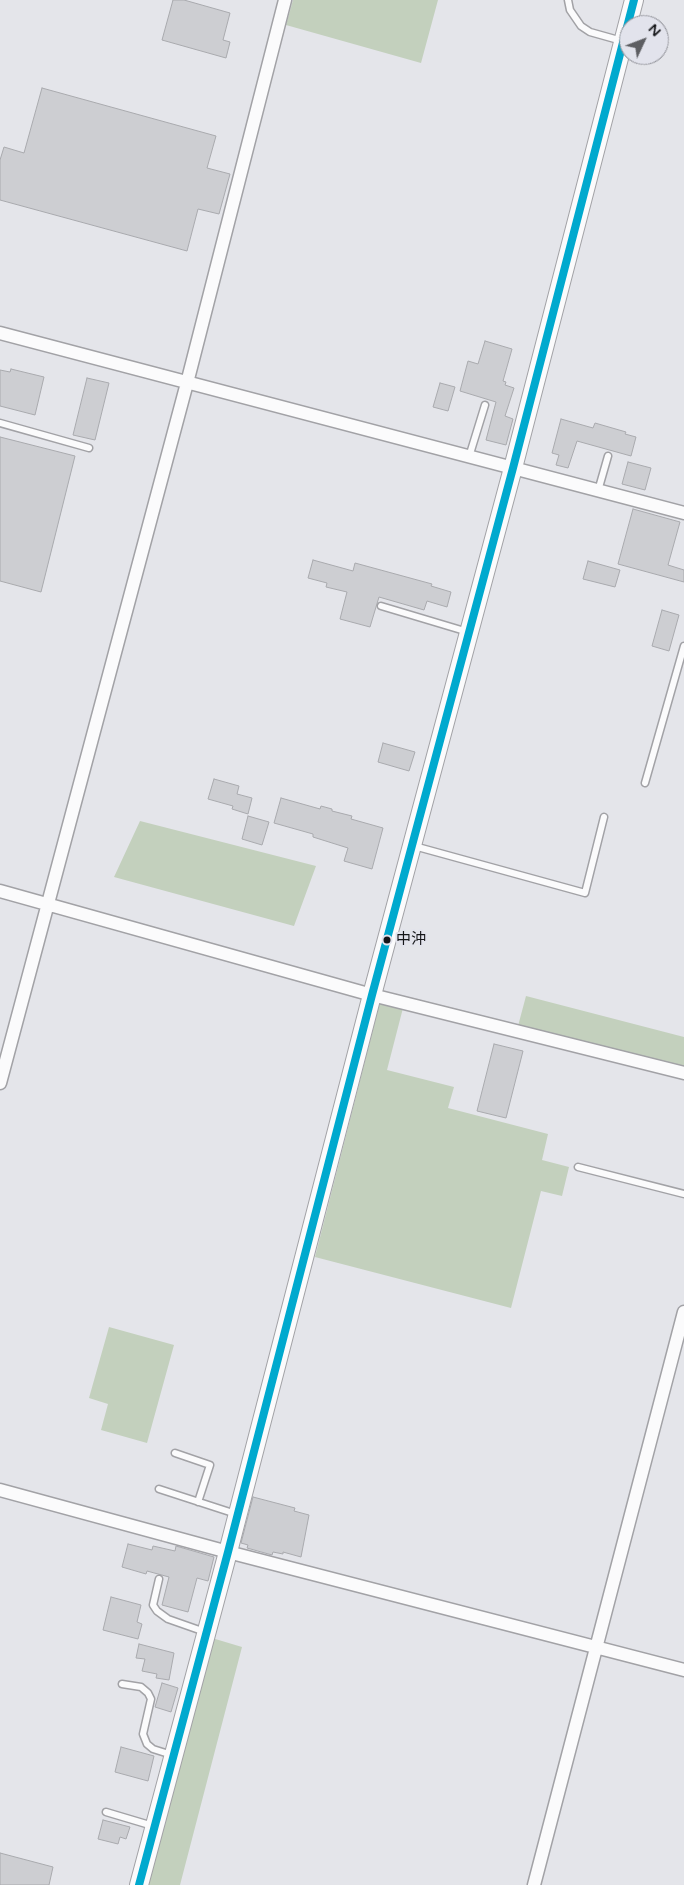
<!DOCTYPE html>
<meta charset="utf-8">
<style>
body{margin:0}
#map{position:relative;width:684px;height:1885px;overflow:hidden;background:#e4e5ea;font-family:"Varela Round",sans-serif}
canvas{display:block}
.north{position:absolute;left:619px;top:15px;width:50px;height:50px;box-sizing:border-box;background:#e2e3ec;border:1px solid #909198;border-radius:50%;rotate:47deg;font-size:14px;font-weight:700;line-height:20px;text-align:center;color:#151619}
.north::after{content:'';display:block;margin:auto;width:18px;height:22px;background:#5d5e62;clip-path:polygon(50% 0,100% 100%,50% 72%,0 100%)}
</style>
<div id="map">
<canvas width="684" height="1885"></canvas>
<div class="north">N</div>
</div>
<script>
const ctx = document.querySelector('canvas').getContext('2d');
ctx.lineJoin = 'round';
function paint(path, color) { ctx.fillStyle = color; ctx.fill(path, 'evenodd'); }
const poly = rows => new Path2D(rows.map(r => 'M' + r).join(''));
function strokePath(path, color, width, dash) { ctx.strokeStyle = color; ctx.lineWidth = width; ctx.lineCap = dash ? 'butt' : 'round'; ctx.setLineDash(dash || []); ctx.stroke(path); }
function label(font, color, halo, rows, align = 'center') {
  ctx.font = font + ' "Varela Round","Noto Sans JP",sans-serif'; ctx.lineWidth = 4; ctx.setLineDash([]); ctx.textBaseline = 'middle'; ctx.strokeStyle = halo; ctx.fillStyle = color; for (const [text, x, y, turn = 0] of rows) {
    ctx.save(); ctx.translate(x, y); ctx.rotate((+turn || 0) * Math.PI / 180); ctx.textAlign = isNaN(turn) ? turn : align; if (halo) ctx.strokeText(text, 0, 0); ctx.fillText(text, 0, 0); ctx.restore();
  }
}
const forest = poly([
 [293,0,438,0,421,63,286,25],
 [140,821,316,866,294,926,114,877],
 [526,996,684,1037,684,1069,518,1026],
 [380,1002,403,1008,387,1070,454,1087,448,1108,548,1134,542,1160,569,1167,562,1196,541,1191,511,1308,315,1257],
 [109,1327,174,1345,147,1443,101,1430,108,1404,89,1398],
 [212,1638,242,1647,180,1885,147,1885]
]);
const building = poly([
 [173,0,184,0,230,13,223,40,230,42,226,58,162,40,173,0],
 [42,88,216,136,207,168,230,174,219,214,198,209,187,251,0,200,0,160,4,147,24,153,42,88],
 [485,341,512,349,503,381,506,382,505,385,514,388,505,416,513,419,506,445,486,440,496,402,460,391,468,361,478,364,485,341],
 [11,369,44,377,35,415,0,406,0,370,10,372,11,369],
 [87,378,109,383,95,440,73,435,87,378],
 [440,383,455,387,448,411,433,407,440,383],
 [561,419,593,428,595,423,626,432,625,434,636,437,631,456,577,441,568,468,556,465,559,455,552,453,561,419],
 [0,437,75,456,41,592,0,581,0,437],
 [628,462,651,468,645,490,622,484,628,462],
 [633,509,680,522,668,565,684,570,684,582,618,564,633,509],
 [313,560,353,571,355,563,432,584,431,586,451,592,447,607,427,601,424,610,379,597,370,627,340,619,347,592,326,587,327,583,308,578,313,560],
 [588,561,620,570,615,587,583,579,588,561],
 [662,610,679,615,669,651,652,646,662,610],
 [383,743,415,752,409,771,378,762,383,743],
 [214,779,239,786,237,794,252,798,248,814,232,809,233,806,208,799,214,779],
 [281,798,320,809,321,806,332,809,332,811,352,816,351,819,383,828,372,869,344,861,348,848,313,837,313,834,274,823,281,798],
 [248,816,269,822,262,845,242,839,248,816],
 [494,1044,523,1051,506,1118,477,1111,494,1044],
 [253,1497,295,1508,294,1511,309,1515,301,1557,283,1552,283,1554,273,1552,272,1555,247,1548,248,1545,241,1543,253,1497],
 [128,1544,152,1550,153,1546,175,1551,176,1546,214,1557,208,1581,197,1578,188,1612,162,1605,169,1577,147,1571,146,1574,122,1567,128,1544],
 [111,1597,141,1605,137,1622,142,1624,138,1639,103,1630,111,1597],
 [139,1644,174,1653,169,1680,156,1678,157,1674,142,1671,145,1659,136,1658,139,1644],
 [162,1683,178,1688,171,1712,155,1707,162,1683],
 [121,1747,154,1756,148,1781,115,1772,121,1747],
 [103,1820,130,1827,126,1839,120,1837,118,1844,98,1839,103,1820],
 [0,1853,53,1867,49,1885,0,1885,0,1853]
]);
const service = poly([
 [568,0,570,10,581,26,590,32,622,41],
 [0,423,89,448],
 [469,457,485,405],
 [598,491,608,456],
 [381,606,468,632],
 [645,783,684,646],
 [414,846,585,893,604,817],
 [578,1167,684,1194],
 [175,1453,210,1465,198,1502],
 [159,1489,236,1514],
 [159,1579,153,1605,157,1611,168,1619,205,1632],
 [122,1684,141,1687,148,1693,151,1699,143,1734,147,1744,153,1749,172,1755],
 [106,1812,153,1826]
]);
const minor = poly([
 [0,333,684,513],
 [0,891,372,995,684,1073],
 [0,1083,187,383,285,0],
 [0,1490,228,1552,684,1670],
 [534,1885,684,1312]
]);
const secondary = poly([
 [139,1885,228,1552,372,995,513,468,634,0]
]);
const bus1 = poly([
 [139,1885,228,1552,372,995,513,468,634,0]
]);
const markers = [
 [387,940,4.5,"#151619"]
];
const busNames = [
 ["中沖",396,940]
];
paint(forest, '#c3d0bd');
paint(building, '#cdced2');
strokePath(building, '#a9aaae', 1);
strokePath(service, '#a2a2a6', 9);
strokePath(minor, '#a2a2a6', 15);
strokePath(secondary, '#a2a2a6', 20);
strokePath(service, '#fbfbfc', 6);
strokePath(minor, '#fbfbfc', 12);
strokePath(secondary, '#fbfbfc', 18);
strokePath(bus1, '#00a9ce', 8);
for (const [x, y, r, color] of markers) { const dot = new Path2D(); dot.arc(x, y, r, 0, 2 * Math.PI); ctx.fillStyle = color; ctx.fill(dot); strokePath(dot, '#e2e3ec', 2); }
label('15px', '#151619', '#e2e3ec', busNames, 'left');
</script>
